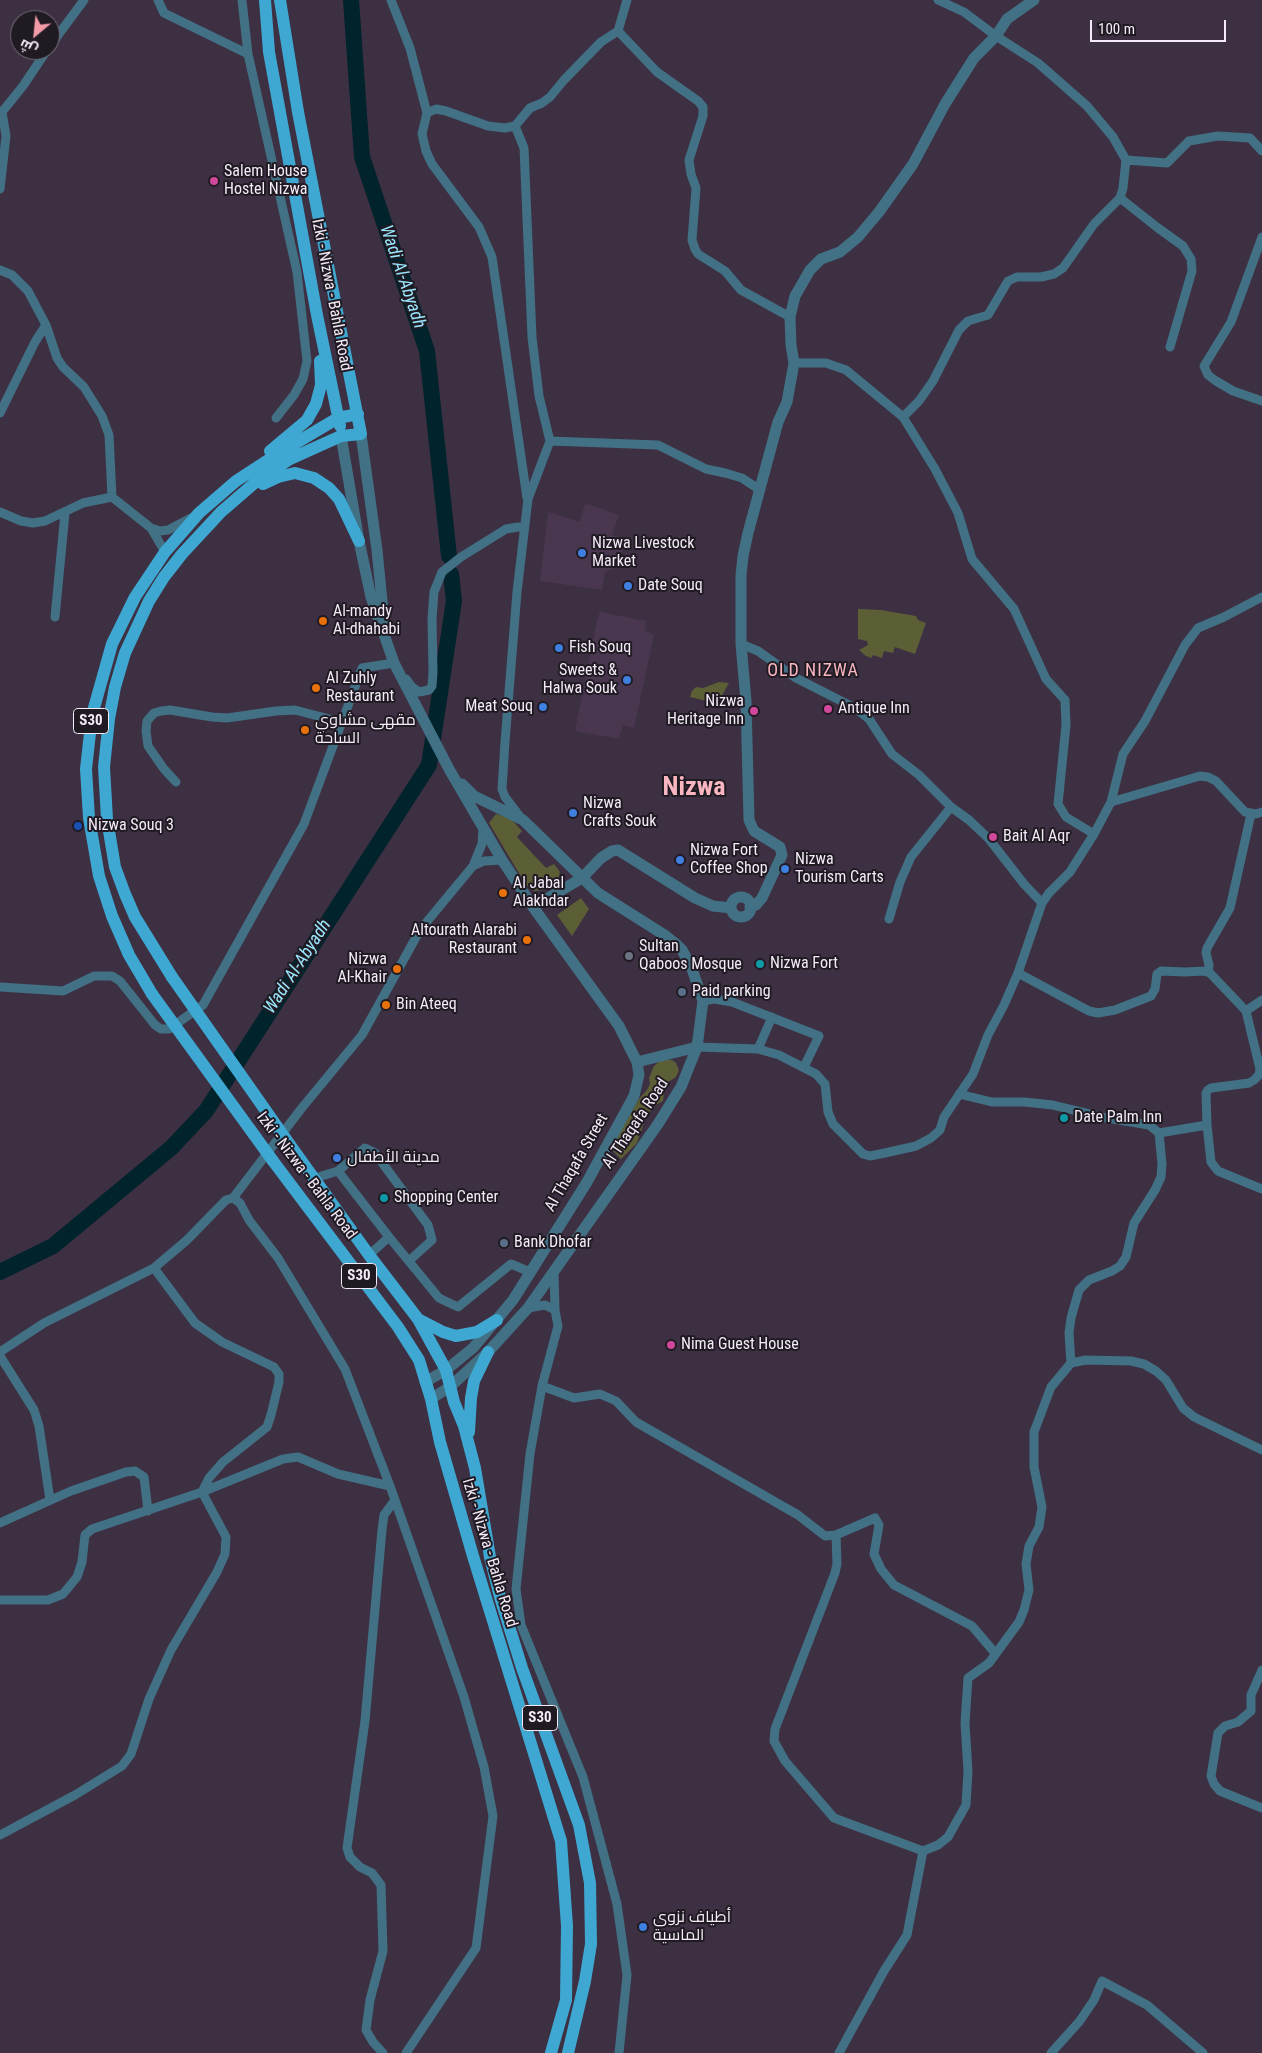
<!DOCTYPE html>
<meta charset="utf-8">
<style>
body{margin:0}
#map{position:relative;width:1262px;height:2053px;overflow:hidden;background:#3d3042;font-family:"Roboto Condensed",Cairo,sans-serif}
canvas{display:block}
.north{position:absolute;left:10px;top:10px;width:50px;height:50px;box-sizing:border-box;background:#201a23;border:1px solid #746e78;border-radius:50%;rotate:208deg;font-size:14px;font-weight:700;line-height:20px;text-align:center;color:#f3ebf7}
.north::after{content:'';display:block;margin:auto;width:18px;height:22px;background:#f39aa9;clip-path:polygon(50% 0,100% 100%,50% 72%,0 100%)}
.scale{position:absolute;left:1090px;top:20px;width:136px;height:22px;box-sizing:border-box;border:2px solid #f3ebf7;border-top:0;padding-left:6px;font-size:15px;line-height:18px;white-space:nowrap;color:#f3ebf7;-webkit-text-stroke:4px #201a23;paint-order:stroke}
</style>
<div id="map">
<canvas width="1262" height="2053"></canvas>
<div class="north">ش</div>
<div class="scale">100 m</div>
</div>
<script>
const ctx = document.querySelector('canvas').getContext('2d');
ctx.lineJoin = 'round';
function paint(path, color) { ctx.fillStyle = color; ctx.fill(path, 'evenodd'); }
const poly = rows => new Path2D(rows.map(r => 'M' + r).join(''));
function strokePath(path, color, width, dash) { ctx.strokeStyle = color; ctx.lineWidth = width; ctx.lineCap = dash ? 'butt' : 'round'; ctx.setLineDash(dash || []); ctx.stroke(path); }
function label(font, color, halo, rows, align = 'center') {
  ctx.font = font + ' "Roboto Condensed",Cairo,sans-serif'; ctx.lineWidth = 4; ctx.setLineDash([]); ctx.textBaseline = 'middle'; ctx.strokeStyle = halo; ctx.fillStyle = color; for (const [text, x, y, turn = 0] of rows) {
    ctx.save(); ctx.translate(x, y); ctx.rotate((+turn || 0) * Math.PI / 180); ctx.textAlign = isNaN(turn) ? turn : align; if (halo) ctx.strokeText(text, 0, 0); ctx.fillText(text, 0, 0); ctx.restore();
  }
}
const built = poly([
 [585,503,619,515,612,535,626,539,617,567,605,572,602,590,540,581,548,512,580,522],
 [600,612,646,621,645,631,654,635,634,728,623,725,619,739,575,731,597,621]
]);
const green = poly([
 [858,609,881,610,916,616,918,620,926,623,915,654,895,647,893,653,884,651,882,658,873,655,871,658,866,656,859,650,868,645,867,641,858,639],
 [719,682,729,683,716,706,707,701,690,697,692,691,696,687,703,688],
 [496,814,510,818,522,831,517,837,546,868,554,864,560,872,558,879,543,890,534,891,526,885,489,823],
 [581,898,589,909,572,936,557,915],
 [661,1060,672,1060,676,1063,679,1070,676,1077,665,1084,663,1101,654,1106,646,1117,637,1143,621,1159,613,1151,612,1145,639,1099,647,1090,650,1084,649,1078,654,1066]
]);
const river = poly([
 [351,0,362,157,427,351,449,556],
 [0,1272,53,1246,171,1148,206,1111,429,765,454,601,451,574]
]);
const minor = poly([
 [158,0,164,13,248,54],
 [242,0,248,54,297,272,307,361,303,379,294,395,276,418],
 [391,0,410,48,427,113],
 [618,31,657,72,698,101,703,107,703,116,689,160,691,174,696,188,692,240,695,249,698,254,725,271,741,290,790,317],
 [50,46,84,0],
 [515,126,505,128,488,126,446,111,436,109,427,113,422,134,426,151,432,164,479,227,492,257,527,498],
 [1126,160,1167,163,1189,141,1218,136,1250,138,1262,151],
 [0,189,6,136,2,112,23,86,47,50],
 [1120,198,1158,228,1183,246,1191,259,1192,271,1170,347],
 [1262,237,1231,322,1204,366,1208,375,1216,381,1233,391,1262,401],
 [0,270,12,275,28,291,46,325,57,358,63,367,84,387,102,416,109,435,112,497],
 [794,363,826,363,846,370,903,417,935,469,958,513,972,559,1014,609,1046,679,1065,700,1066,725,1058,804,1066,817,1094,834],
 [0,413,35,342,46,325],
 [903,417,919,401,933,381,959,330,968,321,988,315,1008,281,1017,277,1041,277,1054,274,1063,268,1094,224,1120,198,1123,188,1126,160,1113,137,1087,106,1038,63,996,36,964,12,938,0],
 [550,441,658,445,706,469,725,473,742,478,760,490],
 [0,512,21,521,33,523,45,521,83,503,112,497,151,528,160,531,168,530,191,518],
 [151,528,165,552],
 [55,617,65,513],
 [741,644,758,651,796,678,855,708,869,719,892,754,919,775,951,807,969,820,989,839,1024,884,1042,903],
 [406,679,412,687,419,692,429,690,432,686,433,672,432,619,434,592,442,572,461,557,506,529,518,527,524,527],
 [176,782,164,769,148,746,146,731,147,721,154,713,161,711,170,710,212,717,227,718,276,711,295,710,341,722],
 [1111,802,1200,776,1208,777,1216,781,1245,812,1256,814,1262,812],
 [521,818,505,797,502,789,505,742,517,592,528,499,550,441,539,396,532,337,524,148,515,126,530,108,542,103,550,97,564,80,601,42,618,31,627,0],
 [473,866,484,861,502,860],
 [889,919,900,882,911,857,951,807],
 [1208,971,1209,965,1206,953,1207,948,1230,908,1251,814],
 [1018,973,1089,1011,1098,1013,1115,1010,1151,996,1155,989,1157,974,1161,971,1185,972,1205,971,1210,973,1246,1011,1260,1069,1259,1075,1254,1080,1249,1083,1211,1088,1208,1090,1206,1093,1207,1125,1211,1162,1218,1171,1262,1189],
 [0,987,63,991,94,976,112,976,120,981,155,1025,161,1029,169,1029,203,1005,304,824,362,668,394,663,397,667],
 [703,1001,714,999,732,1002,819,1036,804,1067],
 [1246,1011,1262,1000],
 [697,1047,758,1049,779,1055,816,1074,825,1084,828,1112,833,1124,863,1154,870,1156,885,1153,916,1146,931,1138,940,1130,944,1117,973,1074,988,1035,1004,1005,1018,973,1042,903,1049,893,1070,872,1094,834,1111,802,1123,754,1145,721,1185,645,1198,628,1224,617,1262,597],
 [758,1049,772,1017],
 [959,1094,992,1102,1024,1102,1053,1105,1107,1118,1149,1125,1159,1133,1162,1164,1161,1177,1155,1190,1134,1223,1126,1257,1120,1266,1112,1271,1089,1280,1079,1290,1071,1318,1069,1333,1071,1363],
 [1159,1133,1207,1125],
 [338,1171,365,1148,375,1153,428,1225,432,1240,410,1260],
 [315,1178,338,1171,389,1237,369,1255],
 [233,1198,301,1109,362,1035,420,930,473,866,482,844,483,829],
 [389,1237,439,1298,458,1307,511,1264,530,1272],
 [554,1273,555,1310,558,1326,542,1386,530,1454,516,1589,521,1625,583,1777,617,1904,627,1975,619,2053],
 [528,1308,545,1305,555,1310],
 [0,1352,44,1323,154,1268,187,1240,226,1200,233,1198,240,1203,249,1220,278,1258,345,1369,390,1486,464,1697,484,1767,493,1816,476,1948,406,2053],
 [0,1356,34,1410,39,1426,50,1500],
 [542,1386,574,1398,600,1394,616,1401,636,1422,798,1515,825,1536,836,1535,875,1518,879,1525,874,1554,881,1569,894,1585,972,1626,995,1653],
 [0,1523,71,1491,126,1472,135,1471,144,1477,148,1511],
 [836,1535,837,1564,835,1573,775,1729,774,1741,785,1761,834,1818,923,1851],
 [0,1600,48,1600,63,1594,77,1577,82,1562,85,1535,92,1529,202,1492,283,1459,298,1457,338,1474,390,1486],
 [1262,1670,1251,1695,1251,1711,1238,1722,1225,1726,1218,1733,1211,1776,1214,1784,1220,1791,1262,1808],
 [0,1835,75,1795,122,1766,131,1754,149,1699,171,1650,217,1572,225,1554,226,1537,202,1492,209,1478,223,1462,267,1427,271,1415,279,1382,279,1374,274,1367,222,1342,195,1323,154,1268],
 [383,2053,373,2042,366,2030,370,2000,383,1951,381,1885,372,1873,360,1867,350,1857,347,1848,365,1721,382,1530,384,1515,395,1500],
 [839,2053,884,1971,907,1935,923,1851,938,1845,948,1837,966,1805,968,1771,965,1723,968,1678,989,1663,1019,1622,1024,1610,1029,1590,1026,1564,1029,1546,1039,1527,1042,1507,1034,1467,1034,1432,1051,1387,1071,1363,1086,1360,1131,1361,1144,1364,1156,1371,1166,1380,1183,1408,1194,1417,1262,1450],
 [1051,2053,1079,2022,1094,2000,1102,1981,1147,2005,1203,2053]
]);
const tertiary = poly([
 [361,434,377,550,384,621],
 [341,436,359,541,371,597,394,663,449,769,502,860,533,907,619,1026,637,1062,639,1075,634,1096,587,1182,513,1300,473,1348,446,1370,425,1382],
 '731 907a10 10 0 1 1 20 0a10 10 0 1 1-20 0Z',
 [533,907,582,878,601,858,612,851,618,850,695,898,713,906,731,908],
 [750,907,756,905,762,898,782,855,780,847,754,831,749,820,746,701,741,644,741,576,743,556,748,533,778,422,787,402,794,363,791,345,790,317,795,296,810,270,821,259,840,252,858,237,879,212,913,164,945,104,974,58,996,36,1007,19,1034,0],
 [637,1062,697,1047],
 [431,1399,451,1386,488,1352,528,1308,658,1124,681,1087,697,1047,703,1001,691,966,682,950,676,944,666,936,598,893,523,820,474,796,462,784]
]);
const primary = poly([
 [265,0,269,52,317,315,340,426],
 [270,451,307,420,316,404,321,385,320,361],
 [263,484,278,477,295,473,314,478,329,488,339,499,359,541],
 [172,977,135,917,125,894,115,867,107,819,104,767,109,719,115,687,125,653,149,601,164,577,182,554,221,512,258,480,290,459,341,436,361,434,298,112,280,0],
 [152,994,129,955,112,916,99,876,89,818,86,769,92,715,112,644,135,597,165,552,199,513,236,481,279,453,338,418,358,414],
 [285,1138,369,1255,418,1319,446,1370,454,1402,464,1426,475,1468,490,1557,500,1597,522,1668,579,1825,590,1883,591,1944,585,1981,568,2053],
 [273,1161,398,1327,419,1360,431,1399,440,1442,473,1556,561,1841,567,1926,566,2000,551,2053],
 [418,1319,443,1332,456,1336,477,1332,497,1320],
 [469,1432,471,1398,474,1381,488,1352]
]);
const primaryBridge = poly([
 [172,977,285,1138],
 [152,994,273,1161]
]);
const markers = [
 [214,181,5,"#d1479c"],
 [582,553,5,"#3f7fe0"],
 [628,586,5,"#3f7fe0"],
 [323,621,5,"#e8710a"],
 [559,648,5,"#3f7fe0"],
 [627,680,5,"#3f7fe0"],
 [316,688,5,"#e8710a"],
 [543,707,5,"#3f7fe0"],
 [828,709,5,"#d1479c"],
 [754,711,5,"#d1479c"],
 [305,730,5,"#e8710a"],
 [573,813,5,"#3f7fe0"],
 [78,826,5,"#1a4fb4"],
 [993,837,5,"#d1479c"],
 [680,860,5,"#3f7fe0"],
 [785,869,5,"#3f7fe0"],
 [503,893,5,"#e8710a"],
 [527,940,5,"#e8710a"],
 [629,956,5,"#6b7280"],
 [760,964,5,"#0f9aa8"],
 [397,969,5,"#e8710a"],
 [682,992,5,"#5c6f8a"],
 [386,1005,5,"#e8710a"],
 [1064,1118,5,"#0f9aa8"],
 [337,1158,5,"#3f7fe0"],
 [384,1198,5,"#0f9aa8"],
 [504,1243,5,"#5c6f8a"],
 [671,1345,5,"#d1479c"],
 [643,1927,5,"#3f7fe0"]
];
const shields = [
 [91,721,35],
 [359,1276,35],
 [540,1718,35]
];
const shieldNames = [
 ["S30",91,721],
 ["S30",359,1276],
 ["S30",540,1718]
];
const poiNames = [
 ["Salem House",224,172],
 ["Hostel Nizwa",224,190],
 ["Nizwa Livestock",592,544],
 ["Market",592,562],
 ["Date Souq",638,586],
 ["Al-mandy",333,612],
 ["Al-dhahabi",333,630],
 ["Fish Souq",569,648],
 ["Sweets &",617,671,"right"],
 ["Halwa Souk",617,689,"right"],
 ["Al Zuhly",326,679],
 ["Restaurant",326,697],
 ["Nizwa",744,702,"right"],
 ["Heritage Inn",744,720,"right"],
 ["Meat Souq",533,707,"right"],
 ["Antique Inn",838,709],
 ["مقهى مشاوي",315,721],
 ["الساحة",315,739],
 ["Nizwa",583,804],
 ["Crafts Souk",583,822],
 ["Nizwa Souq 3",88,826],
 ["Bait Al Aqr",1003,837],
 ["Nizwa Fort",690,851],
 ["Coffee Shop",690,869],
 ["Nizwa",795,860],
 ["Tourism Carts",795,878],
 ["Al Jabal",513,884],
 ["Alakhdar",513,902],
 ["Altourath Alarabi",517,931,"right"],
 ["Restaurant",517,949,"right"],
 ["Sultan",639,947],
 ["Qaboos Mosque",639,965],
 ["Nizwa",387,960,"right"],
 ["Al-Khair",387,978,"right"],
 ["Nizwa Fort",770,964],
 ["Paid parking",692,992],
 ["Bin Ateeq",396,1005],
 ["Date Palm Inn",1074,1118],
 ["مدينة الأطفال",347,1158],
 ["Shopping Center",394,1198],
 ["Bank Dhofar",514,1243],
 ["Nima Guest House",681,1345],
 ["أطياف نزوى",653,1918],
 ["الماسية",653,1936]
];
const streetNames = [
 ["Izki - Nizwa - Bahla Road",331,295,79],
 ["Al Thaqafa Road",636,1124,-56],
 ["Al Thaqafa Street",577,1163,-60],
 ["Izki - Nizwa - Bahla Road",306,1176,53],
 ["Izki - Nizwa - Bahla Road",489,1553,73]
];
const waterNames = [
 ["Wadi Al-Abyadh",402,277,71],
 ["Wadi Al-Abyadh",298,967,-57]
];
const neighbourhoodNames = [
 ["OLD NIZWA",813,671]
];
const townNames = [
 ["Nizwa",694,788]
];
paint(built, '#493750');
paint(green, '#5c5f36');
strokePath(river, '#00232c', 16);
strokePath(minor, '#427084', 9);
strokePath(tertiary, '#427084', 11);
strokePath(primary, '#3ea8d2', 12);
strokePath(primaryBridge, '#3ea8d2', 12);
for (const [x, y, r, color] of markers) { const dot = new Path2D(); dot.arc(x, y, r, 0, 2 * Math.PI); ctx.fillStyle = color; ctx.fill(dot); strokePath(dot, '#201a23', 2); }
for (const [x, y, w] of shields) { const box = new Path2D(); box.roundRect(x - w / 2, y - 12.5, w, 25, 4); ctx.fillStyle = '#201a23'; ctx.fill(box); strokePath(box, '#f3ebf7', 1); }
label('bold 15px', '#f3ebf7', null, shieldNames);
label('16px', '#f3ebf7', '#201a23', poiNames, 'left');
label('16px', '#f3ebf7', '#201a23', streetNames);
label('italic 18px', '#99e6fd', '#201a23', waterNames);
ctx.letterSpacing = '1px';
label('18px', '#fab6c0', '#201a23', neighbourhoodNames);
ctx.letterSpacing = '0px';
label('bold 26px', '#fab6c0', '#201a23', townNames);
</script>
